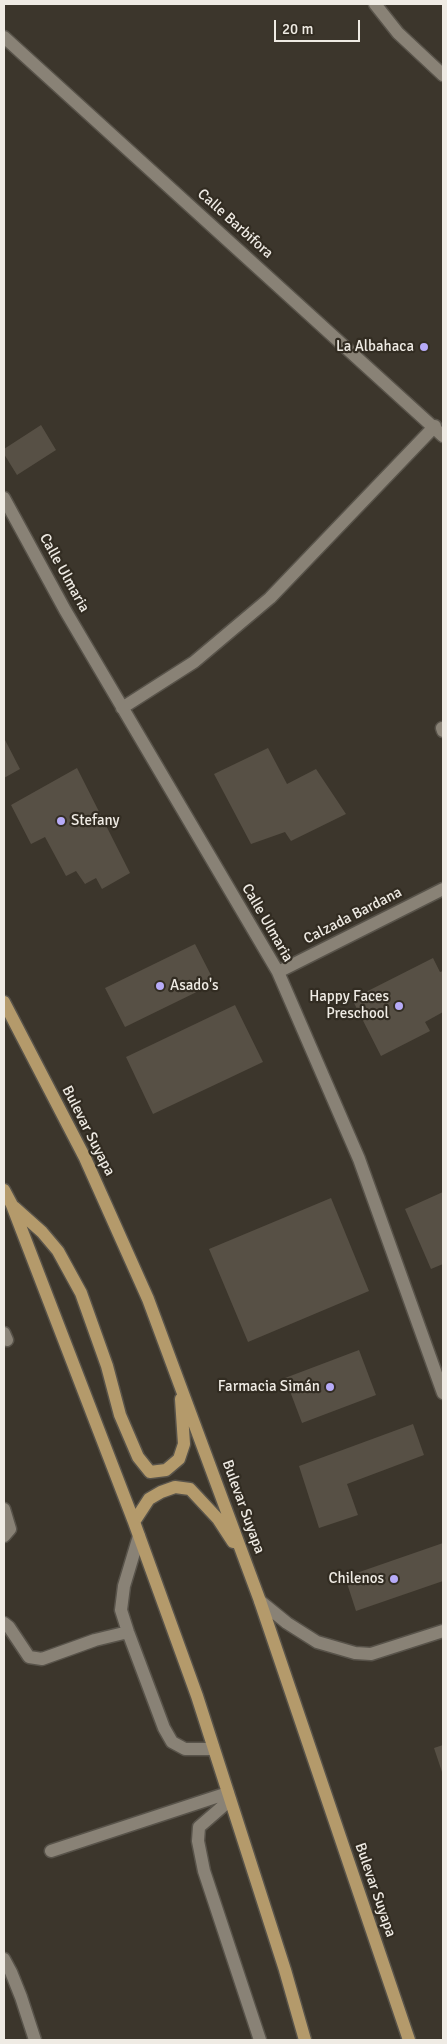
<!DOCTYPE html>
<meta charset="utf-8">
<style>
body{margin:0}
#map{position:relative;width:447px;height:2044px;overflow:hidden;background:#3c362c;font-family:Signika,sans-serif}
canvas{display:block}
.frame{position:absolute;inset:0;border:5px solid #efebe4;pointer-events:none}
.scale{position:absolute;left:274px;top:20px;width:86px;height:22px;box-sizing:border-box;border:2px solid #efebe4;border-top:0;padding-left:6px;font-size:15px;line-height:18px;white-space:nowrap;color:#efebe4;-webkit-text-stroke:4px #322c22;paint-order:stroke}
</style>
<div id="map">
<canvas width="447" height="2044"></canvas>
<div class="frame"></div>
<div class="scale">20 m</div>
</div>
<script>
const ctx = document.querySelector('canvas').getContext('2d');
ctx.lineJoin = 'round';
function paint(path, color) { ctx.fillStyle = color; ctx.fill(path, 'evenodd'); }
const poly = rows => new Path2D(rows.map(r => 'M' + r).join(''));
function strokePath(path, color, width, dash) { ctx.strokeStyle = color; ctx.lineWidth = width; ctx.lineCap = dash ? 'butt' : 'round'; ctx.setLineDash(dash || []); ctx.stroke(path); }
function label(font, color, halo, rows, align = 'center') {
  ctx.font = font + ' Signika,sans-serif'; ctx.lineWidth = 4.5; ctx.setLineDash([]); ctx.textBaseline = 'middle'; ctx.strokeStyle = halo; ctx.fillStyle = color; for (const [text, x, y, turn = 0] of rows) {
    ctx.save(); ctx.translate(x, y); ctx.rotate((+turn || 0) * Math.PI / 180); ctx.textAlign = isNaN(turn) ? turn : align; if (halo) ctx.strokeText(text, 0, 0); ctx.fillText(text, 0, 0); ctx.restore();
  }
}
const building = poly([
 [41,425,56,450,17,475,4,454,4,449],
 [4,738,20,769,4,778],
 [268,748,287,784,316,769,346,814,291,841,285,832,251,844,214,774],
 [77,768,130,873,102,889,96,878,85,884,76,871,66,876,45,837,31,844,11,805],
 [195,944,215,983,125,1027,105,988],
 [433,958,440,972,443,971,443,1012,425,1022,430,1031,381,1056,352,999],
 [235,1005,263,1062,153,1114,126,1057],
 [443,1192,443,1264,431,1269,405,1209],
 [331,1198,369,1291,248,1342,209,1249],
 [359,1350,376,1395,302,1423,285,1378],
 [413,1424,424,1455,347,1484,358,1515,319,1528,299,1466],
 [443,1543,443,1581,356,1611,345,1577],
 [443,1745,443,1775,434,1748]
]);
const minor = poly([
 [375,4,398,33,443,75],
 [4,37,443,436],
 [4,498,65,610,278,972,359,1159,443,1393],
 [122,708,194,662,270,598,435,426],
 [442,728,443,731],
 [278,972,443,889],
 [4,1333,7,1340],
 [4,1509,10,1529,4,1536],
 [139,1536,124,1586,121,1610,128,1632,164,1728,172,1742,185,1749,213,1749],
 [260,1601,287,1623,317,1642,355,1653,371,1654,443,1631],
 [4,1623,9,1627,29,1657,42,1659,95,1640,128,1632],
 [230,1800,199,1827,198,1841,204,1871,260,2040],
 [51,1851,228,1793],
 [4,1959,11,1972,21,1997,35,2040]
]);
const major = poly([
 [4,1002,85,1158,148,1299,260,1601,409,2040],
 [4,1190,12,1205,134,1522,197,1696,285,1970,305,2040],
 [14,1207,42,1232,58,1251,81,1293,107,1366,120,1415,138,1457,150,1472,166,1470,179,1459,184,1444,181,1399],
 [134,1522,149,1499,161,1492,175,1487,190,1489,218,1519,233,1542]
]);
const markers = [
 [424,347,5,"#b7abf8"],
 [61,821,5,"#b7abf8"],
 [160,986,5,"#b7abf8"],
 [399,1006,5,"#b7abf8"],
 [330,1387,5,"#b7abf8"],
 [394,1579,5,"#b7abf8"]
];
const streetNames = [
 ["Calle Barbifora",235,224,42],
 ["Calle Ulmaria",64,573,61],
 ["Calzada Bardana",353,916,-27],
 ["Calle Ulmaria",267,923,60],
 ["Bulevar Suyapa",88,1131,63],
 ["Bulevar Suyapa",243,1507,70],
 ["Bulevar Suyapa",375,1890,71]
];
const poiNames = [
 ["La Albahaca",414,347],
 ["Stefany",71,821,"left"],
 ["Asado's",170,986,"left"],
 ["Happy Faces",389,997],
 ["Preschool",389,1014],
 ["Farmacia Simán",320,1387],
 ["Chilenos",384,1579]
];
paint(building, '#575045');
strokePath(minor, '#58534a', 15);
strokePath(major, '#58534a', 15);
strokePath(minor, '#898276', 12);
strokePath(major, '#b49a6b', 12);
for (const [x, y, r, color] of markers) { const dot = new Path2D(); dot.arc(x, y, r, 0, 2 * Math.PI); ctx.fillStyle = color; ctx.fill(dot); strokePath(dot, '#322c22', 2); }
label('15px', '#efebe4', '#322c22', streetNames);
label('15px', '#efebe4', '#322c22', poiNames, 'right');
</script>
